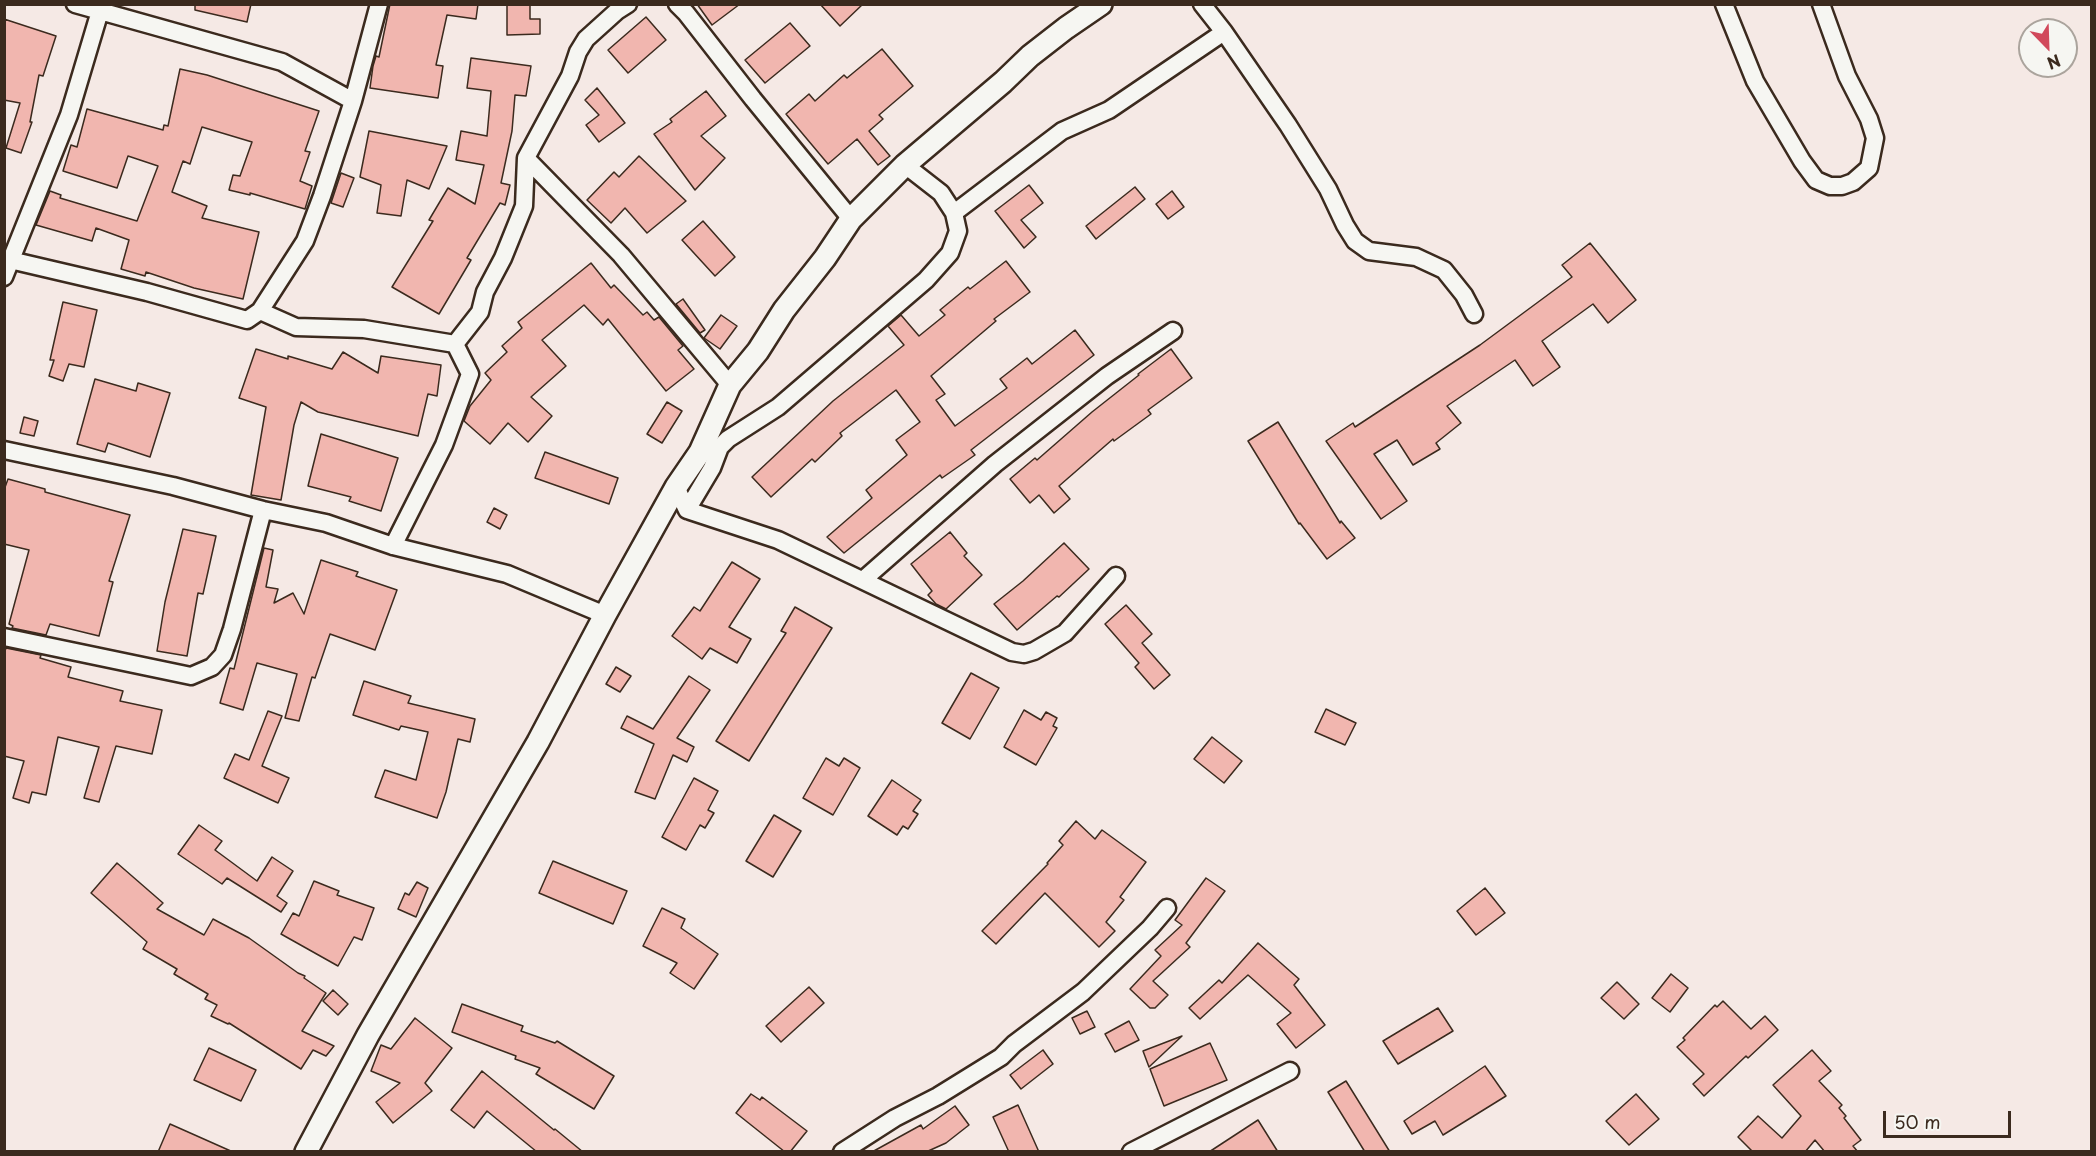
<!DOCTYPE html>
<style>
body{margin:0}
#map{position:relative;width:2096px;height:1156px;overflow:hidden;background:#f5e9e5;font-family:"Playpen Sans",sans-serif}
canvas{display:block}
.frame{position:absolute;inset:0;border:6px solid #3b2a1e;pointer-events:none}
.north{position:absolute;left:2018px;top:18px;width:60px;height:60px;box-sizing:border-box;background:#f6f6f2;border:2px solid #aba49d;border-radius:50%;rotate:157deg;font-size:16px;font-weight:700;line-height:24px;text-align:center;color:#3b2a1e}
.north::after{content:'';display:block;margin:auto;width:21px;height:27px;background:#d1495b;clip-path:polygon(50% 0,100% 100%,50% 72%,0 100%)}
.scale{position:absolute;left:1883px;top:1111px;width:128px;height:27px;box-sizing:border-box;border:3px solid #3b2a1e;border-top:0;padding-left:8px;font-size:18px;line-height:21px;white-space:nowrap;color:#3b2a1e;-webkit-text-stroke:4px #f6f6f2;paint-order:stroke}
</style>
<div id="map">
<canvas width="2096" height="1156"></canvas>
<div class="frame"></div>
<div class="north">N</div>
<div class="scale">50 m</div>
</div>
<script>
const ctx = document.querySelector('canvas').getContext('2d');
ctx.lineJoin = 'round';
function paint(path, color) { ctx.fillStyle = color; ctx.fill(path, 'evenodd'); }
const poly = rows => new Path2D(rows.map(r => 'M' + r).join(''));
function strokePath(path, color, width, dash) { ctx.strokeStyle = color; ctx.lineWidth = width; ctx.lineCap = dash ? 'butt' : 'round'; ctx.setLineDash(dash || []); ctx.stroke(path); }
const building = poly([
 [195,4,251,4,247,22,195,10,195,4],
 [390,4,478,4,476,19,447,15,436,65,443,66,438,98,370,88,373,66,376,56,379,57,390,4],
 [507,4,530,4,530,19,540,19,540,34,507,35,507,4],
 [697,4,740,4,712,25,697,4],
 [820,4,863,4,840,26,820,4],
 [646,17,666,40,628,73,608,50,646,17],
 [4,19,56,36,43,76,39,75,30,122,32,122,21,153,6,148,20,103,4,100,4,19],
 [790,23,810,46,765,83,745,60,790,23],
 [882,49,913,86,879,115,883,119,869,131,890,156,878,165,857,139,828,164,786,114,809,94,815,101,844,75,847,78,882,49],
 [471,58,531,66,526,96,515,95,512,131,501,183,510,185,505,205,500,203,467,258,471,260,439,314,392,287,433,221,429,220,448,188,475,204,484,165,456,160,461,131,487,136,491,91,467,88,471,58],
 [180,69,207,75,319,111,305,151,310,152,300,181,312,186,305,209,250,193,250,195,229,190,233,175,240,176,252,142,202,127,190,164,183,161,172,192,207,206,202,218,259,232,243,299,194,288,146,272,145,276,121,269,129,240,96,228,92,241,36,225,50,191,61,195,60,198,137,221,158,166,128,156,117,188,63,171,71,145,77,147,87,109,163,130,164,125,168,126,180,69],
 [597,88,625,123,599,142,586,125,599,115,585,100,597,88],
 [706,91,726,116,701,136,725,158,695,190,654,134,672,122,670,119,706,91],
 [369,131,447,146,429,189,407,180,401,216,377,213,381,185,360,177,369,131],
 [639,156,686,201,647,233,625,208,611,223,587,200,614,172,619,177,639,156],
 [341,173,354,178,343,207,331,203,341,173],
 [1029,185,1043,203,1021,220,1036,237,1024,248,995,211,1029,185],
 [1135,187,1145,199,1096,239,1086,226,1135,187],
 [1172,191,1184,207,1168,219,1156,204,1172,191],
 [703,221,735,257,715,276,682,240,703,221],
 [1590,243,1636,300,1608,323,1593,304,1542,341,1560,367,1533,386,1515,360,1447,406,1461,423,1436,443,1440,449,1413,465,1397,440,1374,454,1407,501,1381,519,1326,441,1353,423,1355,427,1480,345,1572,277,1562,265,1590,243],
 [1006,261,1030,292,994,319,996,321,931,376,945,394,936,400,955,426,1007,388,1000,379,1027,358,1032,364,1075,330,1094,355,971,450,975,455,942,478,940,475,844,553,827,537,872,498,866,490,907,455,896,440,920,422,896,390,840,433,842,436,815,462,812,459,771,497,752,477,833,401,904,345,888,326,901,315,919,336,945,315,940,310,968,287,970,289,1006,261],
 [591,263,611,288,614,285,643,315,647,312,654,320,659,317,683,346,678,350,694,369,666,391,608,319,603,325,584,305,542,340,566,366,531,397,552,416,528,442,508,423,490,444,464,421,470,406,491,380,485,373,507,352,502,346,522,328,518,322,591,263],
 [683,299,705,330,700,333,676,304,683,299],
 [63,302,97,310,84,367,69,364,63,381,49,376,54,360,50,360,63,302],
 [721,315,737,326,720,349,704,338,721,315],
 [256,349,288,359,288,356,332,369,343,352,378,373,381,356,441,365,437,396,428,394,418,436,318,412,301,402,294,425,281,500,251,495,266,407,239,398,256,349],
 [1171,349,1192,378,1148,410,1151,414,1114,441,1113,439,1059,486,1070,499,1054,513,1039,495,1030,503,1010,479,1035,458,1037,460,1092,412,1139,375,1138,374,1171,349],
 [95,379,136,391,138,383,170,393,150,457,108,443,105,452,77,444,95,379],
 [667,402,682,411,662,443,647,434,667,402],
 [24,417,38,421,34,436,20,433,24,417],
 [1278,422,1340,523,1341,521,1355,538,1327,559,1300,523,1299,524,1248,441,1278,422],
 [321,434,398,458,381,511,349,501,351,497,308,486,321,434],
 [545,452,618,478,609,504,535,478,545,452],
 [8,479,45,489,45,492,130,515,109,581,113,582,99,636,50,624,46,635,12,628,13,626,9,624,29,550,4,544,4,490,8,479],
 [494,508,507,515,500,529,487,522,494,508],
 [183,529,216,536,203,594,198,593,187,656,157,651,165,602,183,529],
 [950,532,967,553,964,556,982,575,946,609,936,604,928,595,932,591,911,564,950,532],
 [1064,543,1089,569,1059,597,1057,596,1017,630,994,604,1023,581,1064,543],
 [264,548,273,550,266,587,278,589,274,603,293,593,304,614,321,560,358,572,356,576,397,590,375,650,330,634,315,678,312,677,299,721,285,718,297,674,257,663,243,710,220,703,230,668,234,669,264,548],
 [732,562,760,579,729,627,751,639,737,663,710,648,702,659,672,636,694,607,700,611,732,562],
 [1126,605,1152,634,1142,643,1170,675,1154,689,1135,667,1139,663,1105,624,1126,605],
 [795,607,832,628,749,761,716,741,786,633,781,631,795,607],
 [6,648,41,655,40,658,71,667,68,677,123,691,120,701,162,710,152,754,116,746,99,802,84,798,99,747,58,737,46,795,32,792,29,803,13,798,24,761,4,756,4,654,6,648],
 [616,667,631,676,620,692,606,684,616,667],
 [971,673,999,688,970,739,942,723,971,673],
 [689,676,710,690,677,738,694,747,687,762,673,755,655,799,635,792,654,744,621,728,627,716,653,729,689,676],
 [364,681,411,696,408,703,475,719,470,742,458,739,446,792,437,818,375,797,385,770,416,780,428,732,401,726,399,730,353,715,364,681],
 [1326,709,1356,723,1345,745,1315,732,1326,709],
 [1024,710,1041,720,1046,712,1057,718,1053,726,1057,728,1036,765,1004,747,1024,710],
 [268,711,282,716,262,766,289,778,278,803,224,778,235,754,249,760,268,711],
 [1212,737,1242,761,1224,783,1194,759,1212,737],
 [826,758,839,766,844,758,860,768,833,815,803,798,826,758],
 [694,778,718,791,708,810,714,813,705,828,700,825,686,850,662,837,694,778],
 [892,780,921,800,913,811,918,814,908,829,903,826,897,835,868,816,892,780],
 [774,815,801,831,773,877,746,861,774,815],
 [1076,821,1095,839,1102,830,1146,862,1120,897,1124,900,1106,922,1115,931,1099,947,1045,893,996,944,982,931,1048,864,1047,863,1063,845,1059,841,1076,821],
 [199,825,222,841,215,850,257,881,272,857,293,871,277,896,287,903,281,912,227,878,222,884,178,854,199,825],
 [553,861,627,891,613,924,539,893,553,861],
 [117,863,163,903,157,909,204,935,213,919,249,938,298,973,305,976,304,978,326,993,302,1031,334,1046,326,1056,313,1050,301,1069,229,1023,228,1024,211,1016,217,1005,205,999,208,994,174,974,177,969,143,949,147,942,91,893,117,863],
 [1206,878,1225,891,1186,943,1190,947,1153,981,1168,995,1155,1008,1150,1008,1130,989,1161,956,1155,950,1182,925,1175,920,1206,878],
 [314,881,339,891,337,895,374,908,362,940,354,937,338,966,281,934,293,913,299,916,314,881],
 [417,882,428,888,416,917,398,909,405,893,409,895,417,882],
 [1485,888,1505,913,1476,935,1457,911,1485,888],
 [662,908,685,919,681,928,718,954,694,989,670,973,677,963,643,946,662,908],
 [1258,943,1299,979,1294,985,1325,1025,1296,1048,1277,1024,1291,1013,1248,975,1200,1019,1189,1008,1219,980,1222,983,1258,943],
 [1671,974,1688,988,1670,1012,1652,998,1671,974],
 [1617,982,1639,1004,1624,1019,1601,998,1617,982],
 [809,987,824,1003,781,1042,766,1026,809,987],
 [333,990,348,1004,338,1015,323,1001,333,990],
 [1723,1001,1751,1029,1765,1016,1778,1030,1748,1058,1746,1056,1704,1096,1693,1084,1704,1074,1677,1047,1685,1040,1683,1038,1715,1005,1717,1007,1723,1001],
 [462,1004,523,1026,521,1031,555,1043,557,1041,614,1076,594,1109,536,1074,540,1068,515,1059,516,1056,452,1032,462,1004],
 [1438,1008,1453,1031,1398,1064,1383,1041,1438,1008],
 [1087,1011,1095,1027,1080,1034,1072,1018,1087,1011],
 [415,1018,452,1048,425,1083,432,1091,393,1123,376,1102,400,1083,371,1071,381,1045,391,1049,415,1018],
 [1129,1021,1139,1040,1115,1052,1105,1034,1129,1021],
 [1182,1036,1149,1067,1143,1051,1182,1036],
 [1210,1043,1227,1080,1164,1106,1150,1069,1210,1043],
 [209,1048,256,1070,241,1101,194,1080,209,1048],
 [1043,1050,1053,1064,1021,1089,1010,1075,1043,1050],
 [1812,1050,1831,1071,1819,1081,1842,1105,1839,1108,1846,1116,1844,1118,1861,1140,1853,1146,1858,1152,1825,1152,1815,1140,1805,1152,1753,1152,1738,1137,1758,1116,1782,1138,1801,1116,1773,1085,1812,1050],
 [1485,1066,1506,1096,1443,1135,1435,1121,1412,1134,1404,1121,1485,1066],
 [482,1071,554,1130,555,1129,583,1152,537,1152,487,1111,474,1128,451,1110,482,1071],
 [1346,1081,1390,1152,1365,1152,1328,1092,1346,1081],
 [751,1094,760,1100,762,1097,807,1131,790,1152,785,1152,736,1113,751,1094],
 [1636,1094,1659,1119,1629,1145,1606,1121,1636,1094],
 [1018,1105,1039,1152,1009,1152,993,1117,1018,1105],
 [955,1106,969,1125,946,1143,926,1152,872,1152,921,1125,923,1129,955,1106],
 [1258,1120,1278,1152,1209,1152,1258,1120],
 [170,1124,233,1152,158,1152,170,1124]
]);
const minor = poly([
 [75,4,282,62,353,101],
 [677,4,686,13,753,99,851,219],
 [1202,4,1224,32,1288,125,1328,189,1345,225,1355,241,1369,251,1416,257,1444,270,1464,295,1474,314],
 [1724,4,1755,81,1802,161,1816,180,1830,186,1842,186,1853,182,1869,168,1875,138,1869,119,1847,76,1821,4],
 [526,158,621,255,730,385],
 [954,213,1062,131,1109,110,1224,32],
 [10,260,147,292,247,320,260,311,296,327,364,329,455,344],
 [4,277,69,115,100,11],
 [260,311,305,241,322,196,353,101,379,4],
 [4,450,173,486,263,510,326,523,393,546,507,574,605,615],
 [676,487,687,510,778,540,1012,652,1024,654,1034,651,1065,633,1116,576],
 [687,510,712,468,720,447,728,439,778,407,926,280,950,253,958,231,954,213,941,193,905,165],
 [393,546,444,445,470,374,455,344,480,312,485,292,503,258,524,206,526,158,570,76,578,52,586,39,617,11,628,4],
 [863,580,995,464,1107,376,1173,331],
 [4,637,191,676,212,667,223,655,232,629,263,510],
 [842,1152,895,1118,938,1096,1001,1057,1014,1044,1083,992,1150,928,1167,908],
 [1131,1152,1290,1071]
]);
const tertiary = poly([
 [306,1152,368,1035,538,742,605,615,676,487,700,452,730,385,758,351,784,310,825,258,851,219,905,165,1003,82,1030,56,1066,28,1101,4]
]);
paint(building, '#f1b6af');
strokePath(building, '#3b2a1e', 1.5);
strokePath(minor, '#3b2a1e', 21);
strokePath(tertiary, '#3b2a1e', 26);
strokePath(minor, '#f6f6f2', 16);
strokePath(tertiary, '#f6f6f2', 21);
</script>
